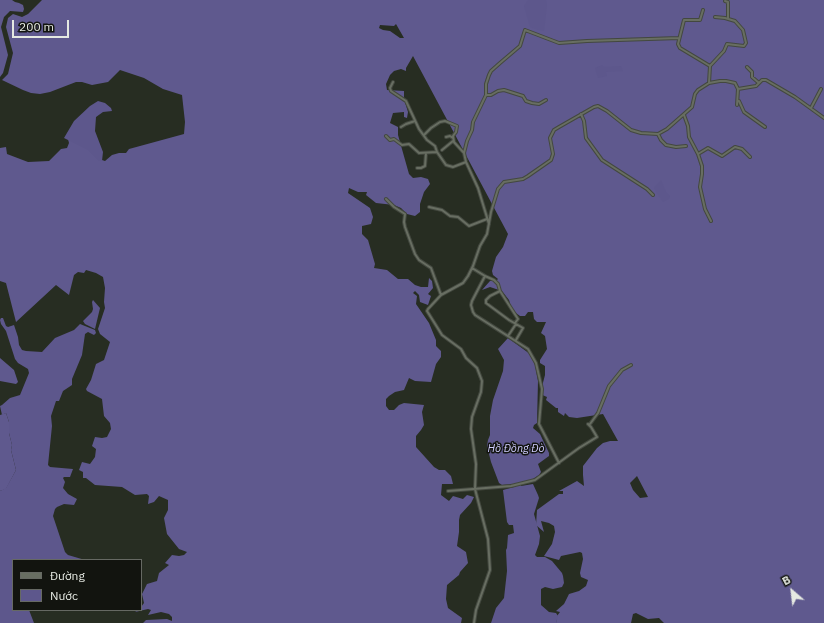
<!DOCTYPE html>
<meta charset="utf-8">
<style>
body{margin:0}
#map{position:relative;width:824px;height:623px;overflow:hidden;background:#272d22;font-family:"IBM Plex Sans",sans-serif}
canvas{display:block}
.legend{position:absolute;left:12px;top:559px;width:130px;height:52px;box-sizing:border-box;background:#12140f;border:1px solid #666963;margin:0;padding:5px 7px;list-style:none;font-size:12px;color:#e5e9e2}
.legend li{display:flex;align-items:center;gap:8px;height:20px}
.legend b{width:20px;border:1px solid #666963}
.north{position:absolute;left:772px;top:571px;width:40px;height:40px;-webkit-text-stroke:3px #12140f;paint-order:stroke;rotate:332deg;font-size:11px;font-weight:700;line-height:16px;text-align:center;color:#e5e9e2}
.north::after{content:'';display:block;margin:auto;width:14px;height:18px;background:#e5e9e2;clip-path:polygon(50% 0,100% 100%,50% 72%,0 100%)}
.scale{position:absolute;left:12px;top:20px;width:57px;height:18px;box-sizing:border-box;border:2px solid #e5e9e2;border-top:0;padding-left:5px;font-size:12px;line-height:14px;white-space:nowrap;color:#e5e9e2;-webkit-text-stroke:3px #12140f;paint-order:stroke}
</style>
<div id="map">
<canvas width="824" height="623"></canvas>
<ul class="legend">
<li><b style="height:5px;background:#686e62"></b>Đường</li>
<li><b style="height:11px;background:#5d578c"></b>Nước</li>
</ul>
<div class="north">B</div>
<div class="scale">200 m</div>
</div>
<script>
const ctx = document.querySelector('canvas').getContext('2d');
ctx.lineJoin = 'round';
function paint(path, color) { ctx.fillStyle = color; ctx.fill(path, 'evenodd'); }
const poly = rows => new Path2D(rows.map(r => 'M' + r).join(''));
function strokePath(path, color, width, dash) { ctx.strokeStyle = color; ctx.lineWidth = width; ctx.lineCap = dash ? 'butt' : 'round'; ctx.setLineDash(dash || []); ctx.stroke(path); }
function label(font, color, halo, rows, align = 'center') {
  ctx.font = font + ' "IBM Plex Sans",sans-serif'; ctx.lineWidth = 3; ctx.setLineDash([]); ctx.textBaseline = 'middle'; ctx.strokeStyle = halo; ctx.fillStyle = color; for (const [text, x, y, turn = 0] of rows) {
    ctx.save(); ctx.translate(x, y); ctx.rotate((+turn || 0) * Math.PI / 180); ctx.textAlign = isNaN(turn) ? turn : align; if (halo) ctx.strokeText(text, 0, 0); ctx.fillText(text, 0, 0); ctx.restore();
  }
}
const forest = poly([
 [0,0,12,0,15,2,19,3,23,5,24,9,23,12,10,11,4,17,1,27,8,55,3,73,0,77],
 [42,0,824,0,824,623,664,623,659,618,648,619,636,613,633,614,631,623,556,623,557,616,560,612,556,611,564,604,569,594,579,591,586,586,588,580,581,577,580,573,583,559,582,553,580,552,561,556,559,560,544,556,552,544,555,532,554,526,549,523,541,521,544,532,536,525,537,510,559,494,563,494,563,491,559,491,577,481,584,486,583,475,583,466,597,448,603,443,610,441,618,441,603,414,577,418,569,417,565,413,564,416,558,412,558,408,556,408,546,400,547,397,540,394,545,375,545,366,540,363,540,360,547,349,545,336,541,333,546,322,537,322,534,319,533,312,528,312,525,316,520,316,512,310,509,300,502,291,490,287,482,290,490,281,496,281,498,279,493,275,492,271,496,257,503,247,508,234,413,56,406,68,406,71,401,69,394,71,390,75,386,84,387,90,404,91,404,99,408,112,407,118,404,117,404,112,393,113,390,123,398,127,398,135,409,174,413,178,421,177,428,179,430,184,424,192,420,204,420,212,415,216,407,214,401,208,394,205,376,203,366,195,367,192,358,192,349,188,348,193,370,208,373,217,371,224,362,226,362,234,368,240,375,264,374,268,387,270,398,279,408,279,415,285,421,287,428,287,429,278,432,281,433,288,428,294,431,296,428,305,420,302,419,295,415,291,413,293,417,296,416,304,429,323,436,340,436,346,441,351,441,357,436,364,431,382,415,381,409,378,404,390,395,392,389,396,386,399,386,406,389,410,394,410,399,405,404,403,424,405,422,412,424,425,421,430,416,436,416,447,434,467,439,470,445,470,451,476,453,484,442,484,441,495,449,501,453,496,463,499,467,495,474,497,471,503,460,515,459,520,459,532,457,546,466,552,468,563,460,572,459,575,447,585,446,599,448,608,462,618,461,623,143,623,146,620,167,619,172,621,172,617,169,614,161,612,148,615,151,610,148,609,135,612,138,610,141,610,141,607,144,603,142,594,147,584,157,581,159,573,169,565,165,563,172,555,179,556,184,555,187,552,179,549,167,534,164,518,168,510,168,500,159,496,154,502,148,504,149,496,147,494,135,495,122,487,95,485,86,478,83,478,83,472,79,470,82,462,90,464,95,457,96,449,92,446,95,437,102,438,107,437,111,429,110,423,104,416,102,399,87,391,86,389,91,380,96,364,104,360,110,342,100,334,98,329,105,308,104,302,105,288,103,277,96,273,86,270,84,273,78,272,74,275,69,295,56,285,16,322,6,283,0,281,0,148,6,147,7,154,28,162,49,161,61,149,67,148,69,143,68,139,88,147,102,160,105,161,112,155,119,153,126,153,129,149,184,134,185,122,182,95,163,89,144,78,120,70,108,82,92,85,82,82,76,82,50,92,40,94,31,93,23,90,2,80,8,74,13,53,6,27,8,18,13,14,22,17,28,14],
 [396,24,404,38,400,38,390,31,383,30,379,28,380,25,394,26],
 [637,476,648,497,640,498,633,490,630,483],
 [0,358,14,370,18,382,16,384,0,381],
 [6,413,9,422,9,433,12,445,11,450,16,470,6,489,0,491,0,415]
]);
const water = poly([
 [528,0,546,0,547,5,544,31,538,30,530,27,524,6],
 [602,65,604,67,621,66,623,71,606,72,607,76,598,78,595,68],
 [98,101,105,103,111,108,112,111,103,112,96,117,95,131,103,152,102,161,99,161,88,150,64,138,74,121,90,106],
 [661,180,666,192,670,196,669,199,663,202,656,192,654,188],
 [93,300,100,308,95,329,85,324,83,321,92,312,93,309,92,302],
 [1,318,3,318,6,326,8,327,14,325,18,337,19,345,22,350,26,351,42,352,55,338,74,330,80,324,95,330,96,333,94,335,88,332,85,334,82,355,72,379,72,385,63,391,59,401,56,401,51,416,52,426,48,465,50,467,73,469,70,477,64,477,63,478,65,482,63,488,68,494,77,499,74,505,64,504,57,507,55,509,53,516,65,552,68,555,85,560,13,560,13,610,29,610,34,623,0,623,0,491,6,488,16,470,11,450,12,445,9,433,9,422,6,413,2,415,0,406,2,405,10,398,20,395,29,373,28,369,18,363,15,359,6,331,1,324,0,320],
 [508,338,530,354,535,365,538,381,537,423,534,425,533,428,540,434,549,453,549,456,538,464,541,472,539,475,528,482,520,483,521,486,533,484,538,495,539,498,534,514,540,536,539,544,535,555,537,557,545,557,552,561,562,573,563,576,564,583,562,587,553,589,545,587,541,589,541,605,549,612,556,613,558,616,556,623,491,623,496,608,504,598,507,571,506,550,507,548,508,535,514,533,513,525,509,525,507,522,503,490,514,487,513,484,502,485,499,483,491,462,487,446,488,440,490,435,490,416,493,400,503,371,504,360,498,349]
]);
const minor = poly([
 [725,1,728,2,728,19],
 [703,10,700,20,684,20,678,44,680,48,710,66,709,83],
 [710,66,724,51,727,44,744,46,746,43,743,30,735,21,725,18,715,17],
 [747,67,752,72,752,77,759,83],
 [393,82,390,88,391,91,406,101,419,129,427,140,435,146,437,152,446,165,453,167,466,162],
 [738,89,756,86,762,80,766,80,795,97,824,118],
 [486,95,491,95,498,91,504,90,523,96,526,101,532,103,539,104,546,100],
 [739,101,744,112,765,127],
 [811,108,821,89],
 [581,114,584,121,586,138,602,160,647,189,653,195],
 [684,115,688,126,689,137,698,154,702,166,702,174,700,187,705,209,711,221],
 [401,127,406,124,415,121],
 [658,134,661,140,666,145,676,147,686,146],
 [424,135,431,128,440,122,445,121,457,126,456,132,453,136,454,142],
 [386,136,390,140,394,139,402,145,409,144,419,153,437,152],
 [446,137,450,136,453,138],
 [442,150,453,141,464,153],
 [698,154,708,148,722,156,735,147,742,149,750,157],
 [417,168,421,168,425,166,426,153],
 [386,199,394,207,405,214,404,222,405,227,415,254,419,260,431,268,441,295],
 [429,207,442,210,450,216,458,217,469,226,487,219],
 [489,224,478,188,466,162,464,153,467,141,472,130,473,122,486,95,486,84,489,75,491,71,500,63,520,46,525,30,559,43,587,41,679,38],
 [472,268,485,276,472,301,471,305,473,312,475,315,528,349,536,363,542,389,539,424,559,463],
 [485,276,494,280,498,284,500,291,518,319,515,323],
 [500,291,490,296,486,300,486,303,509,320,523,328,516,340],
 [508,336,516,324],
 [590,424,598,413,609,386,622,370,631,365],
 [448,491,511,486,535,480,579,448,597,437,591,427,588,424],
 [474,623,476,610,490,570,488,539,475,489,476,464,471,429,472,417,481,392,482,381,477,368,466,358,461,349,442,335,427,311,428,309,441,295,463,283,468,276,473,266,480,246,487,234,491,212,498,189,504,182,523,179,528,176,551,160,553,154,550,138,554,130,559,127,594,107,598,106,607,111,631,130,641,133,658,134,667,129,692,107,695,94,698,90,709,83,720,81,726,81,735,83,738,89,737,105]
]);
const waterNames = [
 ["Hồ Đồng Đò",516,449]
];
paint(forest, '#5f598e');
paint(water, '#5d578c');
strokePath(minor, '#43483f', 4);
strokePath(minor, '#686e62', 2);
label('italic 11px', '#cecbfc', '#12140f', waterNames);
</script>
